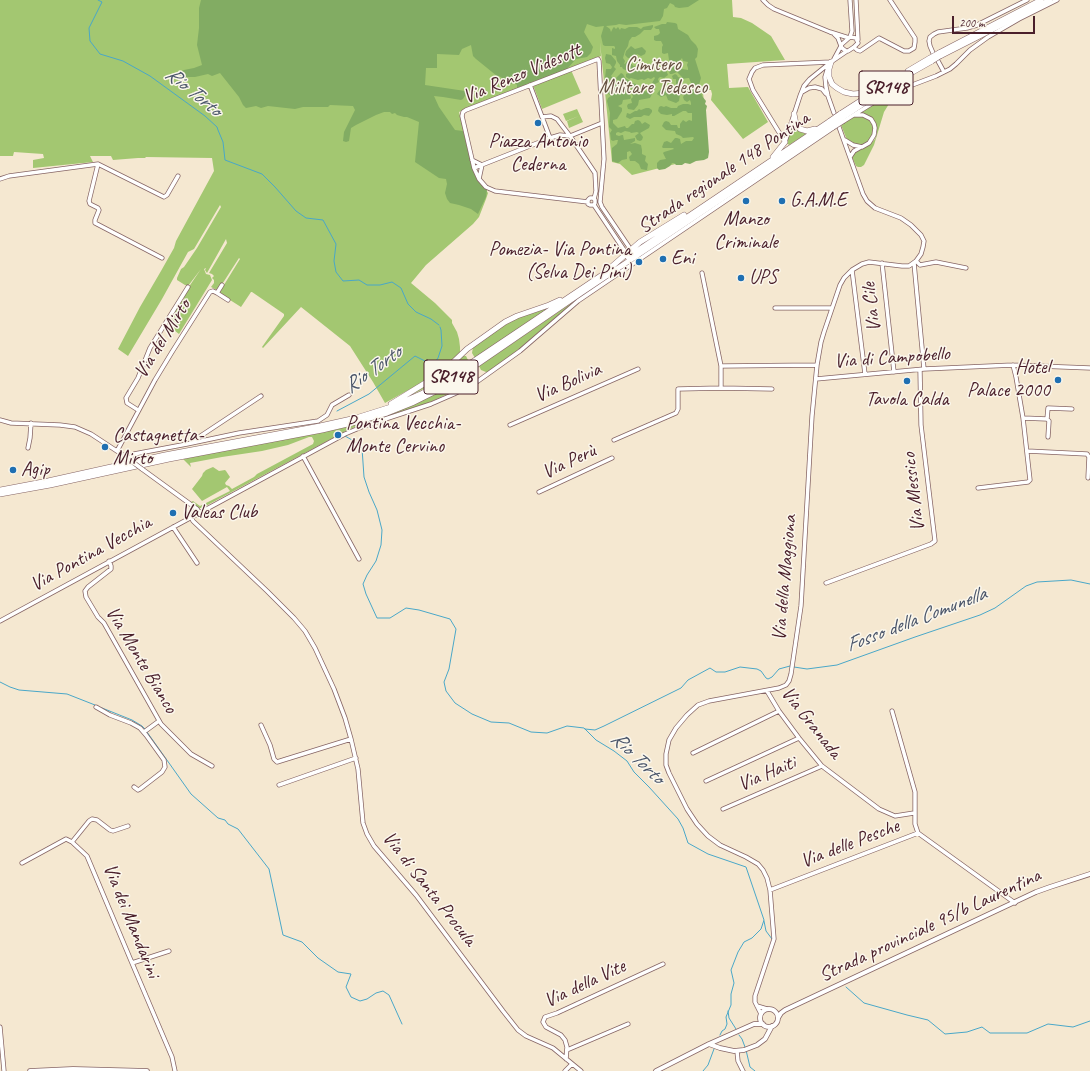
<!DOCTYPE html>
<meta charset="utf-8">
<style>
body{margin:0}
#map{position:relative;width:1090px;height:1071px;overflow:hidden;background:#f5e8d1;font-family:Caveat,sans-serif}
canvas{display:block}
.scale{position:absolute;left:952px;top:16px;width:83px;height:18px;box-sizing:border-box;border:2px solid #4a1f2b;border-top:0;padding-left:5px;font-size:12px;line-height:14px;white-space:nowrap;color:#4a1f2b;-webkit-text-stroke:3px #fbf7ec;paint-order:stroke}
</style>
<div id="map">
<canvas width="1090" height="1071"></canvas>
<div class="scale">200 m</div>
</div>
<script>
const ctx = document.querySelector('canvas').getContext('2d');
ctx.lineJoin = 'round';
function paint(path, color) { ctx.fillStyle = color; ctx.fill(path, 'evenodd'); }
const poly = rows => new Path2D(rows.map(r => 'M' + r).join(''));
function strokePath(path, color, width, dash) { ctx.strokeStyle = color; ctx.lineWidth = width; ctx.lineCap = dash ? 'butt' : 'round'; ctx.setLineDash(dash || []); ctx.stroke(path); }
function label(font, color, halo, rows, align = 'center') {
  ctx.font = font + ' Caveat,sans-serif'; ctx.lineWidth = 3; ctx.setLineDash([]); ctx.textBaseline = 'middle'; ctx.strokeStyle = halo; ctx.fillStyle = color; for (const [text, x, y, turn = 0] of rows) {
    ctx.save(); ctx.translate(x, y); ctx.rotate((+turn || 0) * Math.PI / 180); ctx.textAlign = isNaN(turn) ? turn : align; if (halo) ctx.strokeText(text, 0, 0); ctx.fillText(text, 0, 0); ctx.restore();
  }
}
const green = poly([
 [0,0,732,0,733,17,741,18,752,23,771,36,785,60,727,64,729,88,748,87,768,122,743,139,711,100,712,94,711,90,703,90,707,156,632,175,620,164,612,162,600,42,601,56,459,112,477,178,488,193,486,199,479,217,473,224,426,265,411,283,435,303,452,320,452,323,457,332,459,339,460,347,460,352,450,362,432,377,385,403,373,382,350,346,301,307,263,348,262,347,284,316,284,314,252,292,251,292,241,307,219,293,240,259,239,258,219,289,217,290,211,287,214,283,214,280,212,278,214,276,212,274,209,273,227,243,226,239,207,273,205,270,206,268,204,269,206,274,210,275,212,280,179,334,170,327,170,324,173,319,172,316,181,300,185,299,182,297,201,269,188,286,185,285,177,280,177,278,181,269,184,267,197,248,221,207,220,205,194,249,188,252,162,299,128,356,118,349,140,307,161,271,174,248,176,241,214,171,212,158,146,157,145,158,138,158,113,160,111,156,90,156,93,162,33,168,33,160,44,158,43,154,14,152,13,156,0,156],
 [571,70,581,93,542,109,533,85],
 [888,97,891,97,892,99,884,112,874,145,864,165,861,167,858,167,856,166,852,157,854,153,870,144,875,139,877,133,876,126,873,120,867,115,860,113,875,104],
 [577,109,583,122,569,128,567,121,579,116,566,121,563,114],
 [861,116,869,119,872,123,874,131,867,144,859,146,847,140,841,125,853,117],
 [794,125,798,131,806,134,789,145,787,143,792,126],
 [576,300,520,350,489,372,486,372,481,370,479,366],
 [549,307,550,308,475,358,472,353,473,347,505,325,518,318],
 [462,356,466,356,469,362,436,383,409,396,408,395],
 [474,369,477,373,477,376,474,381,435,400,423,405,355,427,344,432,202,508,198,508,191,502,193,501,200,506,230,491,227,487,202,501,192,489,202,476,203,473,206,470,213,467,219,471,225,470,226,471,230,477,225,483,226,485,229,486,232,489,254,477,257,474,313,444,314,441,312,437,309,437,288,445,262,451,222,457,190,463,191,467,183,459,390,413]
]);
const forest = poly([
 [201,0,699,0,688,7,679,8,675,7,674,5,670,3,667,8,664,9,663,16,660,21,626,25,619,24,616,25,606,26,610,29,611,32,613,28,614,27,616,29,618,27,620,30,621,28,625,29,629,27,637,27,641,29,643,27,653,25,653,27,651,30,644,30,640,34,635,37,632,37,629,41,628,46,625,51,623,58,625,61,624,64,626,63,627,61,630,61,633,66,637,67,640,72,643,71,646,72,652,72,656,70,660,72,663,70,666,70,668,75,664,78,660,77,658,79,659,82,655,84,652,83,655,78,654,77,651,79,648,78,644,80,642,79,638,80,631,78,629,79,626,77,626,74,629,73,631,70,628,71,623,69,622,67,620,67,620,65,617,61,616,56,612,55,612,48,615,49,615,47,614,46,605,46,603,45,601,36,604,26,596,27,587,24,584,32,593,47,591,53,587,57,576,59,567,69,517,89,517,85,515,83,513,83,505,87,502,86,501,83,502,78,499,76,497,76,476,59,473,56,471,45,462,49,459,55,437,54,437,68,426,68,425,85,465,91,466,94,463,99,461,100,443,97,434,96,439,107,455,130,463,131,473,171,478,180,487,190,486,197,478,214,471,209,459,205,450,203,447,199,445,193,447,184,446,179,439,178,415,162,419,122,407,117,404,117,397,115,395,113,392,114,390,112,384,112,376,115,356,125,351,128,349,141,346,142,343,141,344,132,355,110,353,106,330,105,328,107,303,107,295,109,268,106,261,108,256,106,246,108,243,105,239,97,220,73,212,76,208,74,195,77,187,77,185,79,180,76,180,72,184,70,194,68,202,65,197,45,199,28,199,8],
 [667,22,675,23,677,24,678,29,688,35,691,40,696,45,698,49,697,57,695,59,701,78,699,85,702,96,706,101,705,104,707,106,706,110,709,152,708,158,704,160,696,161,690,164,685,163,682,165,676,165,674,163,672,163,670,166,665,169,659,170,657,168,657,163,660,160,666,159,663,153,664,152,674,149,673,148,663,148,662,147,664,142,667,141,671,143,675,138,677,138,680,139,681,144,686,141,692,141,694,138,693,137,683,138,681,136,676,134,675,131,666,130,662,126,664,122,666,121,669,122,671,125,677,125,678,128,680,128,680,124,683,120,686,122,689,120,692,121,692,113,688,113,686,111,683,111,674,116,672,116,672,114,667,115,661,114,658,111,659,107,661,106,664,107,666,106,671,108,677,108,678,106,683,104,688,104,691,105,691,103,690,100,687,102,684,100,683,97,685,94,680,95,679,101,676,103,668,100,666,95,661,97,657,94,659,91,661,89,664,90,665,87,668,87,670,90,673,92,678,91,681,88,688,86,691,83,689,78,688,78,682,79,682,85,679,86,676,85,676,79,673,79,672,76,675,74,677,75,678,77,681,78,682,77,677,72,672,74,670,74,669,72,670,67,674,65,677,68,688,70,688,68,687,65,688,62,683,61,682,58,678,63,672,63,669,60,668,53,664,54,662,53,662,47,663,45,661,41,656,41,654,40,654,36,658,35,660,33,659,29,656,29,654,27,662,24,666,24],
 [631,46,635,49,642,47,646,51,645,54,641,56,637,54,633,58,628,58,625,55,626,51],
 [606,54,611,55,616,61,616,63,614,67,616,69,611,76,613,78,612,81,614,81,614,83,617,84,618,81,616,78,621,73,623,74,625,78,630,81,630,83,629,84,623,87,621,86,619,87,622,91,624,89,628,90,630,93,631,98,630,99,623,100,622,104,618,106,622,108,622,111,617,119,613,120,613,123,618,128,625,126,626,128,628,128,632,124,634,124,635,121,638,120,640,121,642,124,645,122,650,125,649,128,640,133,643,137,642,140,640,141,637,140,635,136,639,133,637,132,631,133,630,132,625,131,621,133,618,132,616,133,616,135,619,136,622,135,623,135,624,140,635,138,635,141,630,144,635,143,641,145,642,150,642,154,646,156,645,161,648,164,647,170,646,170,641,169,639,164,635,161,630,161,629,157,632,154,630,151,627,152,627,159,622,160,618,163,612,161,612,148,617,144,618,140,616,140,613,141,611,140,610,133,612,130,609,127,610,113,607,101,608,98,611,96,606,92,607,88,609,86,606,84,607,81,605,78,606,69,611,69,612,67,610,64,606,63,605,58],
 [632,83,636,84,639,88,642,88,643,91,650,92,652,94,650,98,639,100,638,105,634,110,628,109,627,106,628,104,632,103,631,99,633,97,631,91,632,89,630,88,630,87],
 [646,108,649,108,652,110,652,112,649,116,644,115,641,117,634,117,630,119,626,117,627,113,630,114,635,111,637,111,639,109,641,110]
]);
const stream = poly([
 [98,0,102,2,89,28,90,41,100,54,123,61,150,76,205,116,217,127,218,130,223,142,225,160,262,174,275,187,296,211,306,218,323,220,336,244,334,261,336,272,343,281,359,280,367,285,380,285,392,282,401,288,408,304,416,312,431,319,439,325],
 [337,411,369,394,415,356,433,365,438,358,442,346,441,330,440,327],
 [345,436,359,444,362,448,364,477,369,492,377,510,382,530,381,545,376,561,367,575,363,584,366,594,377,618,390,618,406,608,419,610,450,619,456,629,449,669,444,682,446,691,455,703,472,714,491,722,509,723,531,732,547,733,567,726,584,728,596,740,614,751,627,761,634,772,649,787,678,819,683,828,688,843,708,854,746,867,764,920,761,929,752,938,744,942,738,952,731,970,734,983,731,994,731,1005,726,1017,727,1024,725,1029,722,1031,720,1035],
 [794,667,807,669,837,665,915,637,980,615,995,608,1026,586,1037,582,1071,580,1090,584],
 [0,682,10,687,19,690,67,694,95,705],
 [102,708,132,720,142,726,145,729],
 [585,729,595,730,604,726,681,688,688,680,710,668,716,672,725,672,740,667,757,669,761,671,766,678,768,679,772,677,779,669,790,666],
 [147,732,191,794,218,818,225,820,228,824,238,829,269,869,283,935,302,942,318,958,338,972,351,974,346,987,351,997,360,1001,367,999,376,993,383,991,389,995,402,1024],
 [764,921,766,931,772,939],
 [846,987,864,1003,907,1015,928,1020,945,1034,967,1032,982,1027,990,1033,1027,1033,1048,1024,1073,1027,1090,1021],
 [728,1011,729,1018,736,1029],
 [739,1035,742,1039,745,1047],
 [746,1050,750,1067,755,1071],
 [703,1071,708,1065,714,1049]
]);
const minor = poly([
 [763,0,768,5,774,9,830,32,849,38],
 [856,0,858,40],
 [834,34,838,38,841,46],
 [850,37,856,38,858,43,854,47,848,51,846,51,842,48,841,45,850,37],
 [850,37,852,31,850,0],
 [854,47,857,50,860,51,879,38,904,51,909,51,914,48,915,42,915,38,890,0],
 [933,53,930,46,929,41,930,37,934,34,938,32,967,28,977,25,1027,0],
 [834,59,841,46],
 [938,61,944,72],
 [828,67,825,77,826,87,828,96,834,113],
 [530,85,550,138],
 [802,92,809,88,815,87,822,89,826,94],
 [542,117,551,116,557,119,570,136,602,123],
 [844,121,881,98,899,90,936,76,950,69,956,64,970,50,988,37,1019,19,1057,0],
 [845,140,853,145,862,147,869,143,874,135,875,128,874,124,871,119,863,115,854,115],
 [785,142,753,90,749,79,752,72,755,68,763,65,831,62],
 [785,142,800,96,804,86,810,79,831,62,847,51],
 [850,157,854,151,861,147],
 [472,160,482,165,479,179],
 [98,164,89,201,90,204,98,208,99,210,95,220,95,223,162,258],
 [474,168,550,138,560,135,570,136,595,173,596,191,594,199],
 [0,179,9,176,98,164,164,197,167,195,178,176],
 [588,202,495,191,486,187,479,179,474,168,462,116,463,112,466,110,598,59,599,61,604,159,600,202,602,207,629,247],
 [594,205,595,203,595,200,593,198,590,198,588,200,588,204,590,205,594,205,626,253],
 [916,261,920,265,936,262,966,268],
 [882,263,894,372],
 [914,263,924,369],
 [852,270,865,374],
 [702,273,721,366,721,388],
 [222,285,217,293,228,300],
 [775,308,832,308],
 [721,366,817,365],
 [816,379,924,369,1013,365,1090,368],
 [138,410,127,403,126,398,138,378,150,348,188,287],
 [1023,418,1047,419],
 [0,420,11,423,60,425,75,427,91,434,129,459],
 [510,425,638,369],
 [1048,437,1049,421,1047,419,1048,408,1072,409],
 [614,440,676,413,678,409,678,389,721,388,772,389],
 [190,443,261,396],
 [28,448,30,438,31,423],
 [117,451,155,380,172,352,210,292,213,291,217,293],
 [1027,451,1087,454,1089,457,1088,478],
 [303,456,359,559],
 [128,459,134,454,187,444,239,433,318,421,327,415,332,405,349,395],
 [142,469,197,509,199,512],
 [978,488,1028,482,1030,480,1023,418,1016,377,1013,365],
 [539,492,612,458],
 [191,517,193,521,267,591,294,618,305,631,315,648,334,689,345,718,351,739,358,769,363,823,367,834,374,846,416,895,503,1011,518,1030,526,1036,553,1048,581,1071],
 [173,527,197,563],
 [109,561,111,566,111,569,88,587,85,591,86,597,98,617,104,623,161,724,191,754,212,766],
 [826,583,931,544,935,541,921,425,920,370],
 [0,621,345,434,364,426,431,404,454,394,478,381,520,351,578,301,833,128],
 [767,691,779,711,799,738,822,766,879,809,895,816,914,813],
 [96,707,110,715,131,723,140,728,146,735,164,760,165,767,162,772,140,789,138,790,134,787],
 [892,711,915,792,915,824,918,833],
 [261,725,270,745,274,759,277,762,351,739],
 [144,732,159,721],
 [693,753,779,711],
 [706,781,799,738],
 [279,785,356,758],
 [723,809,822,766],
 [72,842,89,821,92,819,97,820,110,830,113,831,128,826],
 [22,863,66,839,72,842,87,856,132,963,172,1057,175,1071],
 [770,890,918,833,1015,903],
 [132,963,169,951],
 [757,1006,767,1009],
 [761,1014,755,1002,755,996,774,939,770,890,767,878,763,870,758,864,746,857,720,845,708,836,697,824,687,809,669,773,666,765,666,754,669,740,676,728,687,715,698,705,709,701,779,688,786,685,789,681,791,674,801,606,812,416,817,365,821,342,824,332,840,285,844,278,852,270,862,264,869,262,902,266,909,266,916,261,921,254,923,247,924,241,921,235,911,225,901,218,875,208,867,201,863,194,839,127],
 [0,1027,4,1071],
 [567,1050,628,1024],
 [737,1051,738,1061,743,1071],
 [566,1059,567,1047,565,1040,561,1035,546,1027,543,1022,545,1017,557,1013,663,964],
 [565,1071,572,1064]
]);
const major = poly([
 '760 1018a9 9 0 1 1 18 0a9 9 0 1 1-18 0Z',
 [778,1018,781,1013,785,1010,1036,892,1050,887,1090,874],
 [709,1044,720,1048,734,1051,744,1050,757,1045,765,1039,772,1026],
 [30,1071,73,1069,147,1071],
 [656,1071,709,1044,754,1024,763,1024]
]);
const highway = poly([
 [939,53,1041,0],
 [940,56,1050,0],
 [831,62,829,69,829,77,832,84,837,88,844,92,853,94,864,93,874,89],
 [908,71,930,58],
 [794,114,796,124,800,129,807,131,815,129],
 [840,114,899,76],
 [842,118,902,78,932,61],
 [773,157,785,142],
 [628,257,830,121],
 [601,276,640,242,684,215],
 [391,404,435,377,447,368,467,349,505,322,517,316,549,305,560,300],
 [0,490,48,481,165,455,320,426,356,418,391,407,423,393,456,373,602,275],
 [0,494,50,485,169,459,322,430,356,422,387,413,412,403,436,391,469,370,581,293,832,125]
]);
const minorBridge = poly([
 [833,128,844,121],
 [130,460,142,469]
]);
const highwayBridge = poly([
 [930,58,939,53],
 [932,61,940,56],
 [830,121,840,114],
 [832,125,842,118]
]);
const markers = [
 [538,123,4,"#1f6fb2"],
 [746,201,4,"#1f6fb2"],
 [782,201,4,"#1f6fb2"],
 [663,259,4,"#1f6fb2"],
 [639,262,4,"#1f6fb2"],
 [741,278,4,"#1f6fb2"],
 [1058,380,4,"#1f6fb2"],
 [907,381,4,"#1f6fb2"],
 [338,435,4,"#1f6fb2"],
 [105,447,4,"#1f6fb2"],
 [13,470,4,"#1f6fb2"],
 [173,513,4,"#1f6fb2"]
];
const shields = [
 [886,88,54],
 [451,377,54]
];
const shieldNames = [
 ["SR148",886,88],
 ["SR148",451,377]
];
const parkNames = [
 ["Cimitero",653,65],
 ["Militare Tedesco",653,88]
];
const streetNames = [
 ["Via Renzo Videsott",522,74,-23],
 ["Strada regionale 148 Pontina",724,173,-34],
 ["Via Cile",872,307,-97],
 ["Via del Mirto",163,339,-58],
 ["Via di Campobello",892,358,-4],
 ["Via Bolivia",568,383,-24],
 ["Via Perù",569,462,-25],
 ["Via Messico",914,492,-97],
 ["Via Pontina Vecchia",91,554,-29],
 ["Via della Maggiona",785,578,-85],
 ["Via Monte Bianco",141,660,59],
 ["Via Granada",811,723,52],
 ["Via Haiti",767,774,-23],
 ["Via delle Pesche",850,844,-21],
 ["Via di Santa Procula",429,889,52],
 ["Via dei Mandarini",131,921,68],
 ["Strada provinciale 95/b Laurentina",930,926,-25],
 ["Via della Vite",585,984,-25]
];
const poiNames = [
 ["Piazza Antonio",538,142,"center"],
 ["Cederna",538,165,"center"],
 ["G.A.M.E",790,201],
 ["Manzo",746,220,"center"],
 ["Criminale",746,243,"center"],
 ["Pomezia- Via Pontina",631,250,"right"],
 ["(Selva Dei Pini)",631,273,"right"],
 ["Eni",671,259],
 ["UPS",749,278],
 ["Hotel",1050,368,"right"],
 ["Palace 2000",1050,391,"right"],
 ["Tavola Calda",907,400,"center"],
 ["Pontina Vecchia-",346,424],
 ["Monte Cervino",346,447],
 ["Castagnetta-",113,436],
 ["Mirto",113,459],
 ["Agip",21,470],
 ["Valeas Club",181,513]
];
const waterNames = [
 ["Rio Torto",193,92,39],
 ["Rio Torto",373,370,-36],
 ["Fosso della Comunella",916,620,-21],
 ["Rio Torto",637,758,44]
];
paint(green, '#a3c771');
paint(forest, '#82ac63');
strokePath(stream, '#49a7c8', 1);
strokePath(minor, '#866565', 5);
strokePath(major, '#866565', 5.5);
strokePath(highway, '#866565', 6);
strokePath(minor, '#fff', 3.5);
strokePath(major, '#fff', 4);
strokePath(highway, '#fff', 5);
strokePath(minorBridge, '#866565', 5, []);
strokePath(highwayBridge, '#866565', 6, []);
strokePath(minorBridge, '#fff', 3.5);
strokePath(highwayBridge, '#fff', 5);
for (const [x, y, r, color] of markers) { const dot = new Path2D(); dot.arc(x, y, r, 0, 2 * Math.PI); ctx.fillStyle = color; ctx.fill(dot); strokePath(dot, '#fbf7ec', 1.5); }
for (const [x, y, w] of shields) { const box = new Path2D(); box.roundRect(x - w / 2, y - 17, w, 34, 3); ctx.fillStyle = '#fbf7ec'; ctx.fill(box); strokePath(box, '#4a1f2b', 1); }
label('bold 19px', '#4a1f2b', null, shieldNames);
label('20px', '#655140', '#fbf7ec', parkNames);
label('20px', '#4a1f2b', '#fbf7ec', streetNames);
label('20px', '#4a1f2b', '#fbf7ec', poiNames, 'left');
label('italic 21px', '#4a556a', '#fbf7ec', waterNames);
</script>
